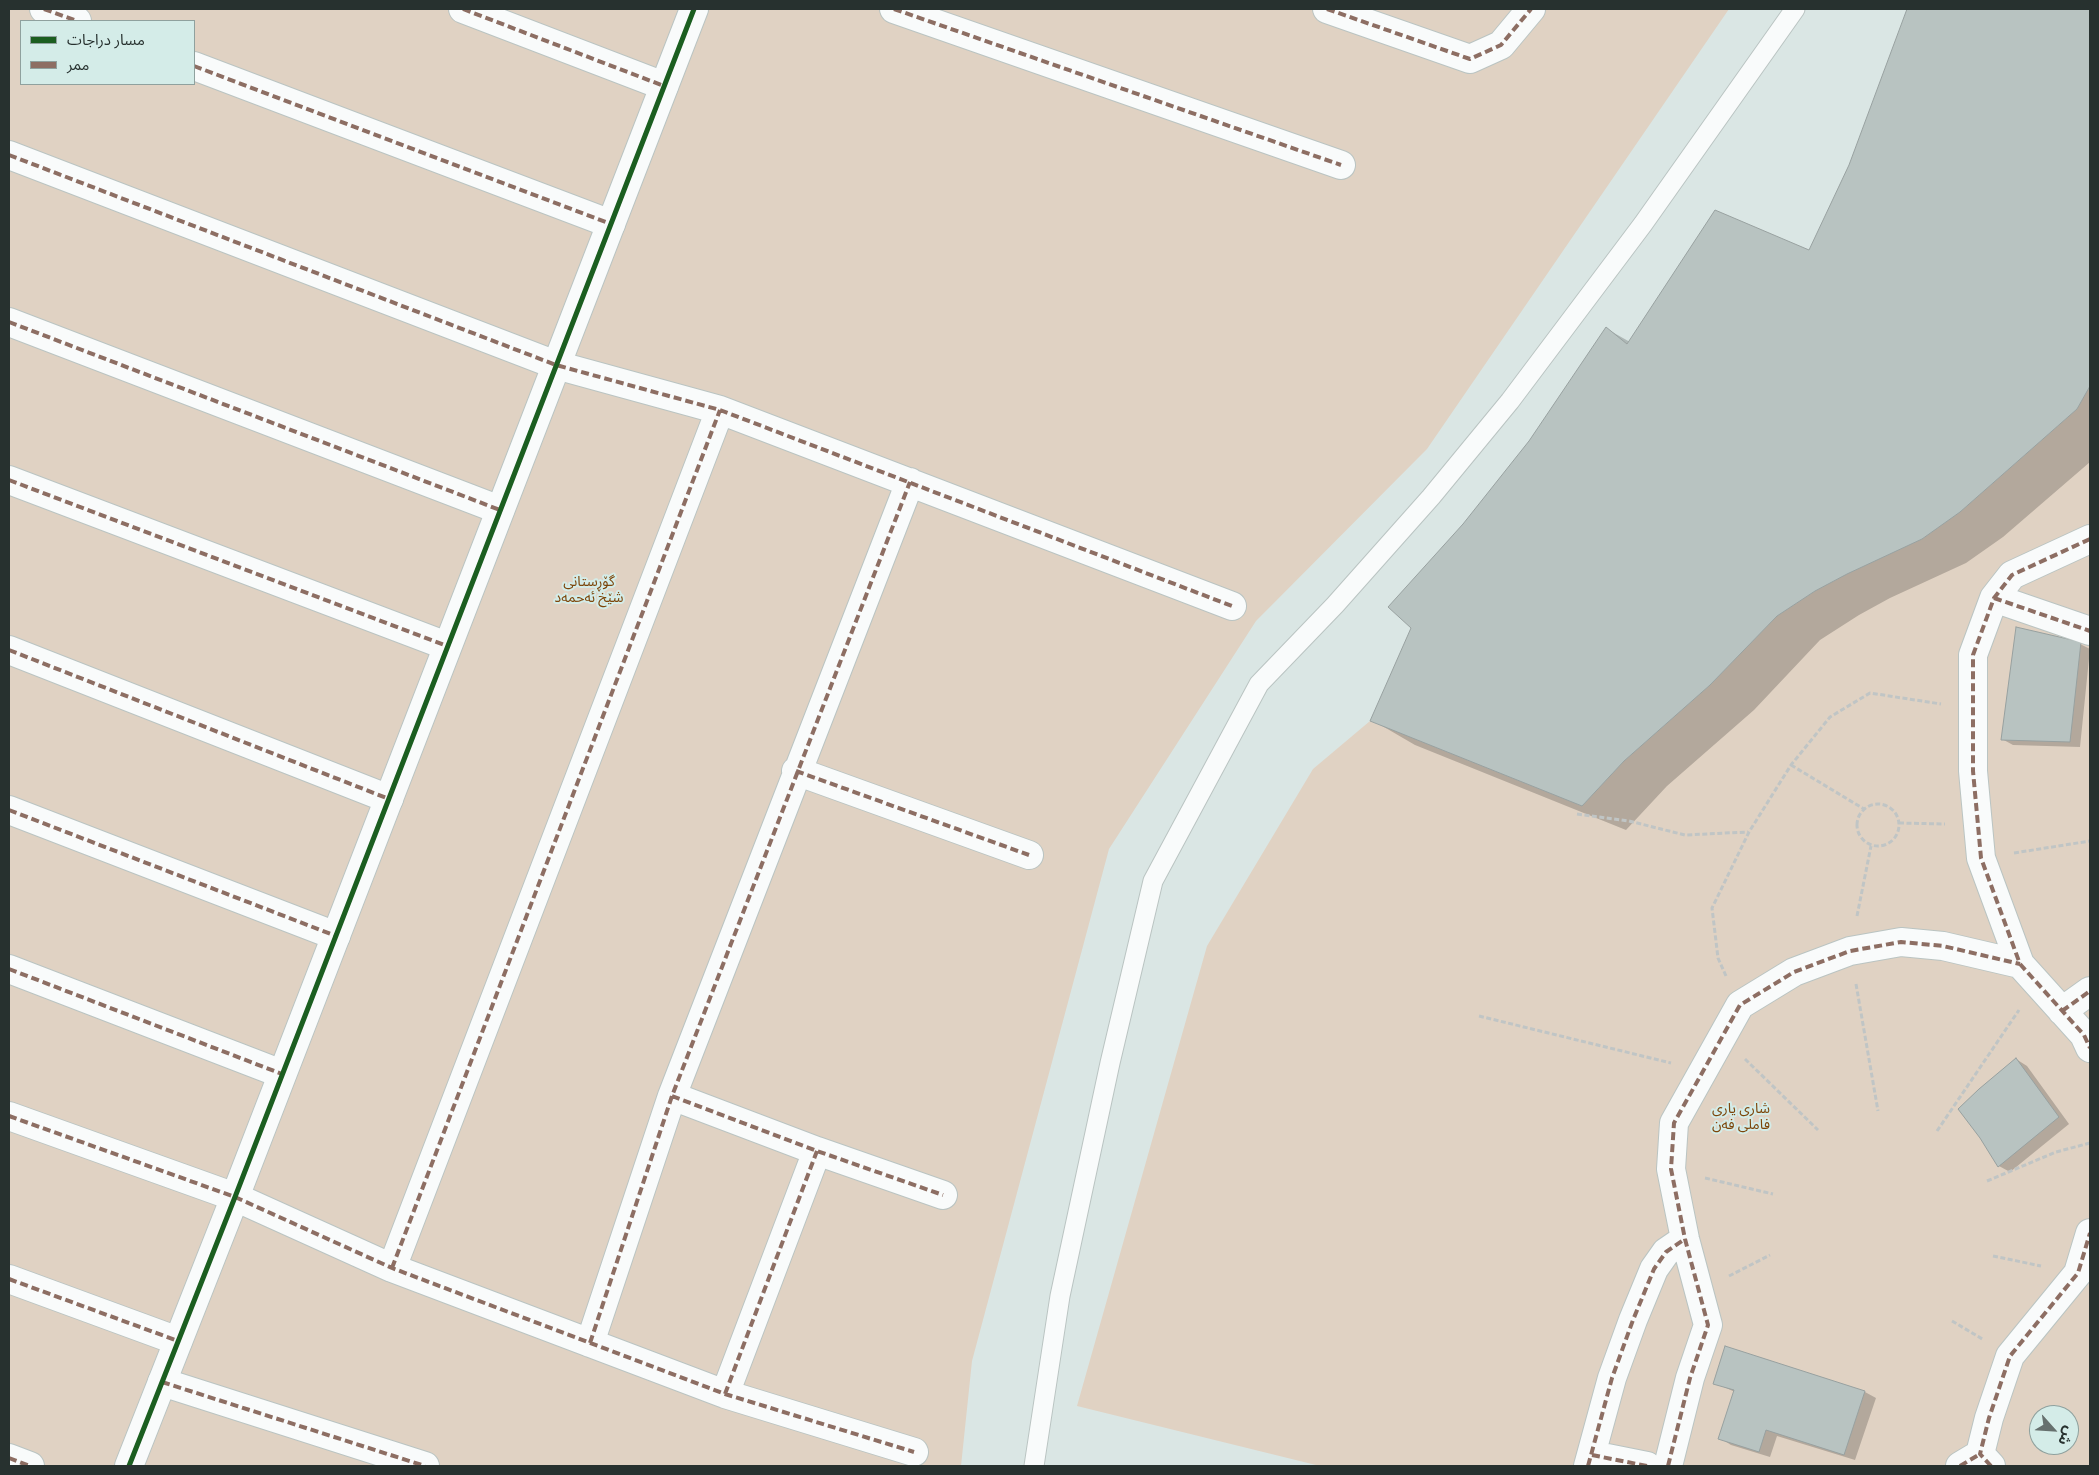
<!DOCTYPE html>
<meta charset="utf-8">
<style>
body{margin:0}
#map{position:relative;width:2099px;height:1475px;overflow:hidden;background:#dae6e4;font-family:"Roboto Condensed","Noto Sans Arabic",sans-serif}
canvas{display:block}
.frame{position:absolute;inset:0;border:10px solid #27312f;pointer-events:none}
.legend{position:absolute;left:20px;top:20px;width:175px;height:65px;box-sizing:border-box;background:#d4ece8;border:1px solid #8fa19e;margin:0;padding:6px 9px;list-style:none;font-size:15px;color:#27312f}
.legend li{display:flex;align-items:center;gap:10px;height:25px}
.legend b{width:25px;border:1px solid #8fa19e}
.north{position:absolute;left:2029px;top:1405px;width:50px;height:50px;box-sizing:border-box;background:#d4ece8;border:1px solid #8fa19e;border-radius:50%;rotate:116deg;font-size:14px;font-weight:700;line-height:20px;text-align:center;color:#27312f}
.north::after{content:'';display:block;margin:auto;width:18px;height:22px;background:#66706e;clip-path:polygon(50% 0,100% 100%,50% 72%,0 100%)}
</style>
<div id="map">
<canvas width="2099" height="1475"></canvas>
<div class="frame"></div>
<ul class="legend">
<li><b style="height:6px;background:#1b5e20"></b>مسار دراجات</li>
<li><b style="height:6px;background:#8d6e63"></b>ممر</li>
</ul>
<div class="north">ش</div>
</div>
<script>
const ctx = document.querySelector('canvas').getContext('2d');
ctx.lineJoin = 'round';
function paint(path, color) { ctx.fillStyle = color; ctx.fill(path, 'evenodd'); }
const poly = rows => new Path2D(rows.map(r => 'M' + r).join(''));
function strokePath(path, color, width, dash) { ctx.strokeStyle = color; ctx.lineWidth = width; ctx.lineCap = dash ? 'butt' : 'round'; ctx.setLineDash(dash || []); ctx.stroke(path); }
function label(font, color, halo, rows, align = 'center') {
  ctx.font = font + ' "Roboto Condensed","Noto Sans Arabic",sans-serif'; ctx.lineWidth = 4; ctx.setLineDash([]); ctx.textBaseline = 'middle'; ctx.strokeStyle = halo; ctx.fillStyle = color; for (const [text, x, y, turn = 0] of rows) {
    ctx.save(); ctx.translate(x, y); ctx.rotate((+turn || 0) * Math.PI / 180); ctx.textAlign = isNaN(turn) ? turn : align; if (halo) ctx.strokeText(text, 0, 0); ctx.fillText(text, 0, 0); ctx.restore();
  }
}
const green = poly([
 [9,9,1729,9,1427,449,1256,621,1109,849,972,1361,961,1466,9,1466],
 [21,21,194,21,194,84,21,84],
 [2090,386,2090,1466,1320,1466,1077,1406,1207,946,1313,769,1370,721,1582,806,1624,761,1710,685,1777,616,1815,591,1847,574,1922,539,1960,512,2077,409],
 [2039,1415,2069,1415,2069,1445,2039,1445]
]);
const shadow = poly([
 [1908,9,2090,9,2090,462,2003,537,1966,563,1890,598,1859,615,1820,640,1754,710,1667,786,1626,830,1415,745,1372,720,1464,525,1530,442,1607,329,1630,342,1809,252,1850,166],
 [2080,644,2090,649,2080,747,2013,745,2002,739],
 [2016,1059,2027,1066,2069,1124,2010,1172,1999,1166],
 [1726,1348,1865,1392,1876,1398,1855,1460,1777,1436,1770,1457,1731,1445,1720,1438,1735,1392,1715,1383]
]);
const building = poly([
 [1907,9,2090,9,2090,386,2077,409,1960,512,1922,539,1847,574,1815,591,1777,616,1710,685,1624,761,1582,806,1370,721,1411,628,1388,607,1463,524,1529,441,1606,327,1627,344,1715,210,1809,250,1849,165,1907,9],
 [2016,627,2081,642,2070,742,2001,740,2016,627],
 [2016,1058,2059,1117,1998,1167,1980,1138,1958,1109,1979,1089,2016,1058],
 [1725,1346,1865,1391,1844,1455,1766,1430,1759,1452,1718,1439,1734,1390,1713,1384,1725,1346]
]);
const path = poly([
 [1791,765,1864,809],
 '1857 825a21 21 0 1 1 42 0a21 21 0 1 1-42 0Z',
 [1577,814,1629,821,1685,835,1748,832],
 [1899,823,1945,824],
 [2014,853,2090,841],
 [1857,916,1871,846],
 [1726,976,1718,958,1712,908,1749,832,1791,765,1830,717,1870,693,1941,704],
 [1856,984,1878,1111],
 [1479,1016,1671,1063],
 [1745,1059,1818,1130],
 [1937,1131,2019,1010],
 [1705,1178,1773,1194],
 [1987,1181,2056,1152,2090,1143],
 [1993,1256,2041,1266],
 [1729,1276,1770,1255],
 [1952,1321,1984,1340]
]);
const service = poly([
 [1034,1466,1060,1296,1110,1063,1153,881,1259,684,1335,605,1431,497,1510,401,1643,224,1795,9]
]);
const pedestrian = poly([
 [44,9,77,21],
 [463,9,664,86],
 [894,9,1341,165],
 [1327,9,1470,59,1501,45,1531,9],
 [194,66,611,224],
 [9,155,556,365,720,410,1232,606],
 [9,322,500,510],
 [9,480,447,646],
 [2090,539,2012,575,1994,598,1973,655,1973,771,1981,858,2020,964,2084,1035,2090,1048],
 [1994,598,2090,631],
 [9,650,389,799],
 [796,771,1029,855],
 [9,810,336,936],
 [9,969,282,1074],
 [2062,1011,2090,991],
 [672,1096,817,1151,943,1195],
 [9,1116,235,1197,392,1268,725,1394,914,1452],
 [392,1268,720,410],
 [9,1279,178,1341],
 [590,1343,672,1096,910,482],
 [162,1382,425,1466],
 [725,1394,817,1151],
 [1592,1455,1647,1466],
 [9,1458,30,1466],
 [1588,1466,1612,1378,1633,1320,1654,1269,1666,1252,1685,1239],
 [1668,1466,1690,1378,1708,1325,1685,1239,1671,1169,1674,1123,1740,1005,1794,972,1850,951,1901,942,1943,946,2020,964],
 [1960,1466,1980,1454],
 [1991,1466,1980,1454,1989,1418,2010,1356,2078,1273,2090,1233]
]);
const minor = poly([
 [129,1466,235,1197,694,9]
]);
const quiet = poly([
 [44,9,77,21],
 [463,9,664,86],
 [894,9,1341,165],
 [1327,9,1470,59,1501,45,1531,9],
 [194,66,611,224],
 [9,155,556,365,720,410,1232,606],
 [9,322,500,510],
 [9,480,447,646],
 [2090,539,2012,575,1994,598,1973,655,1973,771,1981,858,2020,964,2084,1035,2090,1048],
 [1994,598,2090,631],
 [9,650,389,799],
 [796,771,1029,855],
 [9,810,336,936],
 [9,969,282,1074],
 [2062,1011,2090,991],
 [672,1096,817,1151,943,1195],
 [9,1116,235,1197,392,1268,725,1394,914,1452],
 [392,1268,720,410],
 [9,1279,178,1341],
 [590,1343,672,1096,910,482],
 [162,1382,425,1466],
 [725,1394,817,1151],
 [1592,1455,1647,1466],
 [9,1458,30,1466],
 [1588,1466,1612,1378,1633,1320,1654,1269,1666,1252,1685,1239],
 [1668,1466,1690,1378,1708,1325,1685,1239,1671,1169,1674,1123,1740,1005,1794,972,1850,951,1901,942,1943,946,2020,964],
 [1960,1466,1980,1454],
 [1991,1466,1980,1454,1989,1418,2010,1356,2078,1273,2090,1233]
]);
const cycleway = poly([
 [129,1466,235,1197,694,9]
]);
const parkNames = [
 ["گۆڕستانی",589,582],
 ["شێخ ئەحمەد",589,598],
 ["شاری یاری",1741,1109],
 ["فاملی فەن",1741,1125]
];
paint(green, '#e0d2c3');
paint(shadow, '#0003');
paint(building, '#b8c3c1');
strokePath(building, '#98a1a0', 1);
strokePath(service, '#bac4c2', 21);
strokePath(pedestrian, '#bac4c2', 30);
strokePath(minor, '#bac4c2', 30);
strokePath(path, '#c0c5c5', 3, [5, 2.5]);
strokePath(service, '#f9fbfb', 19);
strokePath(pedestrian, '#f9fbfb', 28);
strokePath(minor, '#f9fbfb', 28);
strokePath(quiet, '#8d6e63', 4, [8, 4]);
strokePath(cycleway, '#1b5e20', 5);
label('14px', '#7c4509', '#d4ece8', parkNames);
</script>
